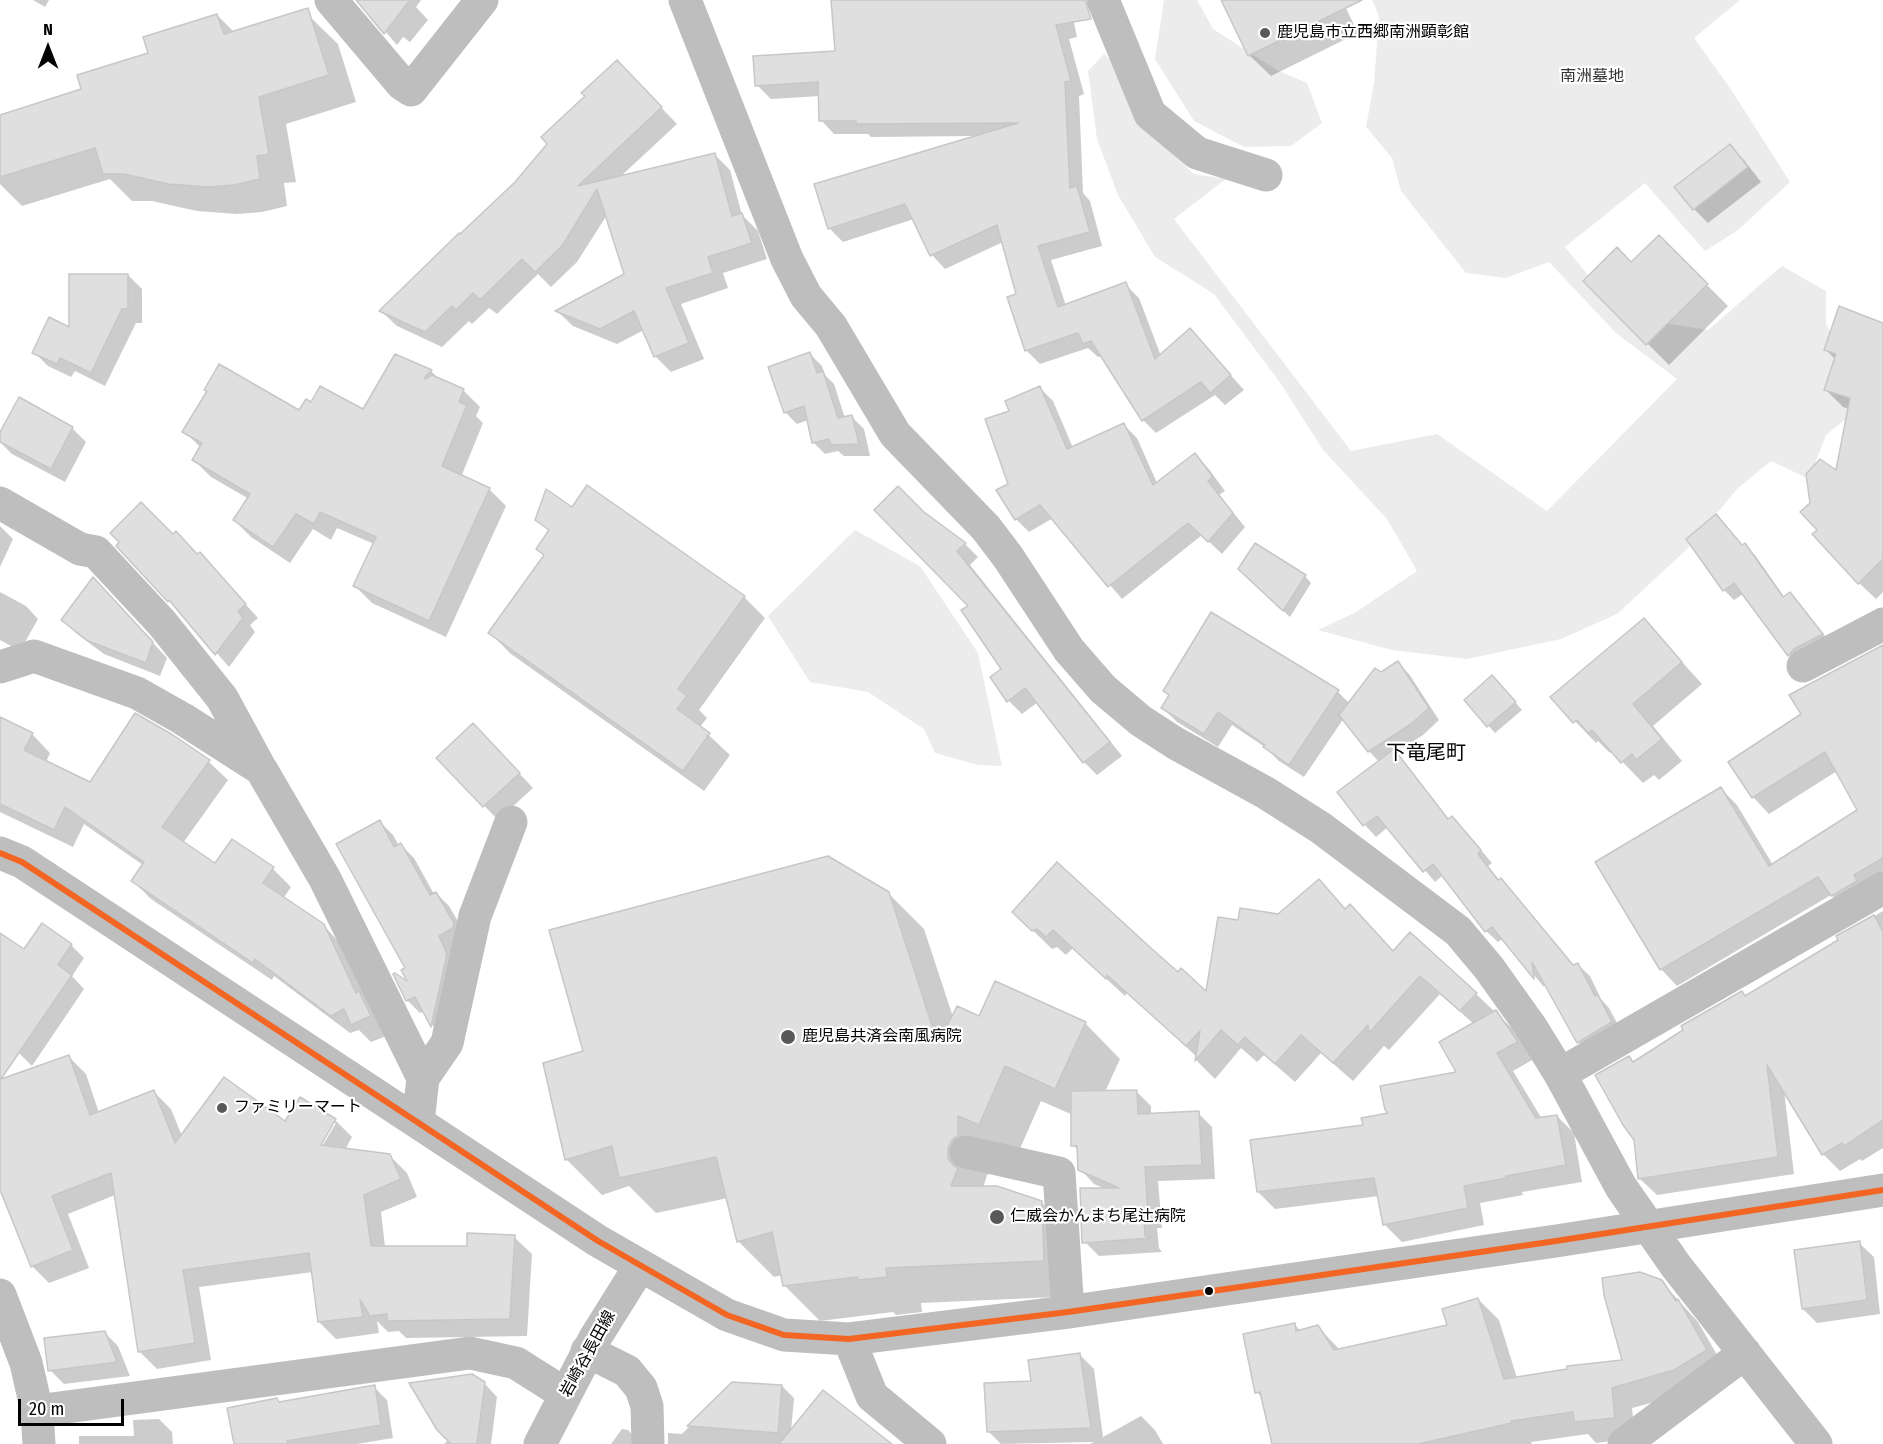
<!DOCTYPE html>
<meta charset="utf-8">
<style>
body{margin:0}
#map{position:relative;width:1883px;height:1444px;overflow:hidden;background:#fff;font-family:"Fira Sans Condensed",sans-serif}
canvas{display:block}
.north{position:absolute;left:18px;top:18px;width:60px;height:60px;-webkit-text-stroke:4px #fff;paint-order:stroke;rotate:0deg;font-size:16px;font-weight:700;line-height:24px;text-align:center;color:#000}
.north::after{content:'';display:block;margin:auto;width:21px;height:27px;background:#000;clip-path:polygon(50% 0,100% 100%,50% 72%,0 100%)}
.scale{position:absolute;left:18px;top:1399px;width:106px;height:27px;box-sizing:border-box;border:3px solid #000;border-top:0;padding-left:8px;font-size:18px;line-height:21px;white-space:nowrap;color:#000;-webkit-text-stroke:4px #fff;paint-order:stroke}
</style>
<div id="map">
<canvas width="1883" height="1444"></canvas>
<div class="north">N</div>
<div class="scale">20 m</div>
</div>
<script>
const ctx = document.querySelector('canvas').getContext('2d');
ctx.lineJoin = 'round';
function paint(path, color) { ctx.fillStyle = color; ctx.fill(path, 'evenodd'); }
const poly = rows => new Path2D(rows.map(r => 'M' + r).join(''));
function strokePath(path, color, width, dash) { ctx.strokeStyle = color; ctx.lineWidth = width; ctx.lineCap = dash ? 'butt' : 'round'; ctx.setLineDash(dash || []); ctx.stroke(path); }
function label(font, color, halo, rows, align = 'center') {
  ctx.font = font + ' "Fira Sans Condensed","Noto Sans JP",sans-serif'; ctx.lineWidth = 4.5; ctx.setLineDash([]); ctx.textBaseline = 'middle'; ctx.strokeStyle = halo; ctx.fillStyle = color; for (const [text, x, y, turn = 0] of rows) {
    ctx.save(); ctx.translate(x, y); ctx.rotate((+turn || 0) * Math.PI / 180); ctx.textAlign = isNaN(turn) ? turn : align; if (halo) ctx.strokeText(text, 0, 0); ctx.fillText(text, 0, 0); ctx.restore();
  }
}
const green = poly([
 [1164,0,1197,0,1213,29,1277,70,1307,83,1322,123,1291,146,1244,147,1194,121,1155,59],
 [1372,0,1740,0,1694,38,1730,88,1790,182,1738,230,1705,251,1645,183,1565,247,1621,316,1708,330,1782,266,1826,291,1826,323,1847,368,1857,410,1826,435,1809,479,1771,461,1738,488,1686,550,1617,614,1561,639,1467,659,1392,650,1318,630,1356,612,1417,571,1387,519,1323,450,1281,384,1214,294,1155,257,1118,195,1097,139,1088,71,1104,54,1123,71,1160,142,1194,174,1226,179,1174,219,1351,451,1437,434,1547,511,1677,379,1616,333,1549,262,1506,278,1466,273,1401,191,1392,158,1366,127,1374,83,1379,16],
 [855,530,920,566,978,653,1002,766,978,765,935,753,924,729,868,692,810,682,768,616]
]);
const shadow = poly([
 [33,0,49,0,45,7],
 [358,0,421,0,416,7,428,20,410,42,403,37,397,45],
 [833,0,1069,0,1077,37,1069,39,1084,94,1079,96,1083,193,1090,201,1102,246,1051,260,1066,306,1125,284,1139,298,1161,356,1190,330,1244,390,1225,405,1215,395,1156,433,1143,420,1102,356,1098,357,1088,348,1040,364,1026,350,1018,295,1003,242,945,269,932,255,914,219,843,242,829,228,974,136,871,137,868,134,834,134,821,120,820,96,771,99,757,85,837,53],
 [1223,0,1342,0,1358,33,1271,76,1249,55],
 [217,15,234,32,310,17,338,44,356,102,286,124,296,182,284,183,287,206,262,212,237,214,197,211,152,201,132,201,110,179,22,206,0,184,0,116,83,90],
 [632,77,677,124,619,178,714,154,730,170,742,215,758,231,767,259,723,273,728,288,681,304,704,359,671,372,655,356,644,330,617,344,573,326,557,311,626,275,607,215,577,262,551,287,538,274,497,314,489,308,472,324,469,321,442,347,397,326,381,311],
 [1730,146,1744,160,1761,182,1708,223,1694,209],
 [1659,237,1728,306,1669,365,1585,281,1631,264],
 [128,275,142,289,142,323,136,323,105,386,75,371,71,377,48,366,34,352,70,329],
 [1883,328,1883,592,1876,599,1859,583,1819,530,1812,503,1837,472,1850,409,1843,407,1826,390,1835,359,1826,350],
 [810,354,822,366,825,375,834,384,845,418,852,417,864,429,870,456,844,456,838,451,825,454,813,442,808,420,797,424,785,412],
 [395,356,431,371,441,381,463,390,480,407,476,416,483,423,461,477,489,489,506,506,446,637,372,603,355,586,374,544,337,528,331,540,313,529,290,563,251,537,234,520,249,499,211,477,194,460,201,448,184,431,300,412,364,411],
 [1040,388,1053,401,1073,448,1123,424,1137,438,1157,483,1195,455,1208,468,1225,491,1219,495,1245,527,1222,554,1202,535,1122,599,1053,518,1029,532,1016,519,1010,484,1011,411],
 [72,428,86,442,65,482,12,454,0,442,0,435],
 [923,513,965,544,978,557,970,565,1122,756,1097,775,1084,762,1038,702,1022,714,1009,701,1003,670],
 [1716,516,1743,546,1744,545,1755,555,1785,598,1790,594,1800,604,1832,645,1799,664,1789,655,1743,594,1734,600,1724,590],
 [537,519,744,597,765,618,699,710,707,718,700,727,730,755,704,791,511,654,490,633,545,556,538,549,550,532],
 [0,526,13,539,0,567],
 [173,536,197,556,200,554,258,618,250,625,255,632,229,667,182,613,118,546],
 [1246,576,1305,576,1311,583,1290,617],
 [0,592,26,606,38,619,20,651,0,640],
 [107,593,167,658,160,676,104,654,77,634,63,620],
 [1644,620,1702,684,1653,726,1682,761,1659,780,1654,775,1643,783,1612,751,1610,753,1598,741,1596,743,1552,697],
 [1883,647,1883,892,1849,912,1831,895,1677,986,1661,969,1721,789,1737,805,1773,865,1859,811,1837,771,1769,814,1753,797,1803,715],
 [1398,663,1409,674,1439,720,1423,735,1395,753,1449,820,1452,818,1463,829,1492,863,1488,866,1500,881,1512,892,1574,966,1578,965,1590,976,1601,999,1609,1008,1623,1034,1589,1053,1578,1042,1544,982,1544,987,1503,938,1498,942,1486,931,1443,875,1435,882,1388,827,1376,837,1365,825,1339,792,1379,762,1369,751,1344,718,1304,777,1279,761,1265,747,1232,725,1218,747,1177,722,1163,708,1338,692,1350,704,1381,674],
 [1499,684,1522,710,1495,733,1466,701],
 [0,732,32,734,50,753,46,762,91,784,173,736,209,762,228,780,183,843,216,865,232,841,273,869,291,887,283,899,323,925,342,945,389,1035,371,1042,359,1030,350,1033,274,976,272,980,151,899,133,881,143,865,84,824,73,847,0,812],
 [487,739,533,788,498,820,438,758],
 [380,822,393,835,399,846,401,845,414,858,434,894,436,893,449,906,467,937,466,941,451,949,460,968,445,1038,433,1026,425,1011,420,1013,407,1000,411,986],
 [1319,881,1346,910,1350,906,1394,952,1476,994,1513,1029,1534,1059,1513,1071,1542,1119,1557,1116,1574,1133,1582,1182,1522,1192,1523,1195,1480,1203,1484,1225,1402,1242,1384,1224,1379,1196,1275,1209,1258,1192,1365,1126,1391,1114,1458,1073,1474,1024,1440,994,1389,1050,1384,1046,1353,1081,1321,1053,1295,1082,1264,1055,1257,1062,1241,1048,1215,1079,1197,1061,1197,1057,1127,992,1125,996,1073,948,1066,955,1057,947,1052,949,1014,912,1178,974,1207,994,1239,922,1279,916],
 [888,893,924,929,953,1017,1085,1023,1120,1059,1105,1092,1137,1092,1151,1106,1151,1114,1198,1113,1212,1127,1215,1179,1158,1181,1162,1228,1157,1228,1159,1248,1162,1252,1099,1256,1085,1242,1108,1190,1094,1184,1080,1169,1079,1151,1073,1145,1073,1115,1041,1101,1015,1160,987,1175,983,1188,1041,1202,1077,1238,1079,1296,921,1303,922,1312,896,1315,893,1312,820,1321,784,1285,782,1275,774,1277,738,1241,728,1198,656,1213,629,1186,602,1195,566,1159,585,1052],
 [1883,911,1883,1148,1862,1161,1860,1159,1840,1171,1823,1154,1784,1090,1794,1174,1657,1195,1640,1179,1629,1058,1634,1063,1840,940,1839,937],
 [0,935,25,951,71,945,84,958,72,976,84,989,32,1066,19,1053,13,1026,0,1018],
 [69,1057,86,1074,99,1113,154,1092,171,1109,182,1136,285,1123,335,1120,352,1137,345,1150,389,1155,407,1173,417,1197,381,1212,385,1247,468,1247,514,1237,532,1254,527,1336,406,1338,399,1331,388,1332,377,1321,379,1333,336,1339,319,1322,313,1272,199,1287,211,1360,157,1369,140,1352,115,1195,68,1214,89,1268,49,1283,32,1266,0,1186,0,1081],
 [332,1123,336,1123,318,1153,315,1151],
 [1859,1243,1874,1257,1880,1314,1817,1323,1803,1309],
 [1661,1281,1698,1322,1727,1372,1695,1391,1632,1408,1635,1438,1596,1443,1588,1434,1531,1442,1532,1444,1279,1444,1263,1399,1257,1392,1295,1325,1301,1331,1318,1327,1341,1351,1449,1326,1478,1299,1499,1320,1517,1378,1624,1361],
 [104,1332,118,1346,130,1376,64,1384,50,1370],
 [1079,1354,1094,1369,1103,1437,1141,1416,1155,1430,1163,1444,1090,1444,1094,1442,1001,1444,989,1432,1033,1383],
 [484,1383,497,1397,491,1444,444,1444,464,1425],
 [732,1383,782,1386,794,1398,791,1431,889,1444,668,1444,668,1433,682,1434],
 [374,1387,387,1400,393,1438,357,1444,236,1444,280,1403],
 [159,1419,172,1432,173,1444,79,1444,79,1436,134,1436,133,1420],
 [622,1429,628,1430,641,1444,611,1444]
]);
const building = poly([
 [356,0,410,0,384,34,356,0],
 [831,0,1085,0,1091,19,1056,25,1071,81,1065,82,1070,188,1077,186,1090,232,1038,246,1058,307,1126,282,1155,359,1190,328,1231,375,1210,393,1201,382,1142,421,1091,341,1083,344,1078,333,1025,351,1007,297,1016,294,997,225,930,256,905,204,828,229,814,184,1018,123,856,124,856,121,819,121,818,82,755,86,753,56,835,51,831,0],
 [1221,0,1362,0,1248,56,1221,0],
 [308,8,329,75,259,97,269,154,257,156,260,179,234,185,208,187,168,184,124,174,103,174,95,148,0,177,0,115,81,89,77,75,148,53,143,37,217,14,224,34,308,8],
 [617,60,662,107,578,186,715,153,732,216,742,213,752,243,708,257,713,273,666,288,689,343,654,357,634,311,600,329,555,311,624,274,597,189,562,246,535,272,522,259,480,300,473,293,456,310,452,306,425,332,379,311,459,233,460,234,515,182,547,144,541,137,585,96,581,93,617,60],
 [1730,144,1748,167,1693,210,1674,187,1730,144],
 [1659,235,1708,284,1646,345,1583,281,1617,247,1631,262,1659,235],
 [69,274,128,274,128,309,122,309,91,373,60,358,57,364,32,353,49,317,69,327,69,274],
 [1839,306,1883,323,1883,559,1858,584,1812,534,1817,530,1800,512,1810,503,1806,474,1820,459,1836,470,1850,398,1824,390,1836,354,1824,350,1839,306],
 [810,352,817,373,823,371,838,418,852,415,859,444,831,445,829,439,812,443,804,406,784,413,768,367,810,352],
 [395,354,432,370,424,378,425,379,432,375,464,389,459,402,467,405,442,466,490,488,429,621,353,586,376,537,320,512,314,524,296,514,273,547,233,520,250,494,192,460,202,443,182,432,207,391,204,390,219,364,299,410,306,399,311,402,320,386,363,409,395,354],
 [1040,386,1067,449,1124,423,1153,485,1195,453,1213,477,1208,481,1233,513,1208,542,1188,523,1108,587,1040,505,1015,520,996,490,1008,484,985,419,1009,411,1005,401,1040,386],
 [19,397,73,427,51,469,0,442,0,432,19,397],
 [587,485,745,596,678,689,687,696,677,709,710,733,683,771,488,633,544,555,536,549,549,530,535,520,546,489,572,507,587,485],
 [898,486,924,512,966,543,957,551,1110,742,1083,763,1025,688,1007,702,990,677,1001,669,961,610,968,606,874,510,898,486],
 [141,502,173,534,176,531,197,554,200,552,246,604,238,611,243,618,215,655,169,600,168,602,116,546,119,542,110,533,141,502],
 [1716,514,1742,545,1745,543,1783,597,1790,592,1823,634,1794,649,1788,656,1734,583,1723,591,1686,539,1716,514],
 [1255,543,1306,575,1283,611,1238,569,1255,543],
 [93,577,153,642,146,663,88,641,61,620,93,577],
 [1211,612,1339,690,1289,765,1263,747,1265,745,1218,712,1204,734,1161,708,1169,695,1163,691,1211,612],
 [1644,618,1682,662,1633,704,1662,739,1636,760,1632,754,1621,763,1592,730,1588,733,1577,720,1573,723,1550,697,1644,618],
 [1883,645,1883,858,1854,875,1857,881,1831,896,1818,877,1660,970,1595,862,1721,787,1769,866,1857,810,1825,752,1752,798,1728,762,1801,714,1789,695,1883,645],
 [1398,661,1429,708,1411,724,1368,752,1339,715,1375,668,1381,672,1398,661],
 [1492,675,1516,702,1487,727,1464,700,1492,675],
 [135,713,173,735,210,760,162,827,215,863,232,839,274,867,263,883,324,924,356,993,359,991,371,1016,351,1025,344,1009,331,1016,255,959,253,963,131,881,144,862,65,807,54,830,0,804,0,717,33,733,24,750,90,782,135,713],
 [473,723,520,773,483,807,436,758,473,723],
 [1394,749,1448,819,1452,816,1481,850,1478,854,1498,880,1501,878,1573,965,1578,963,1595,996,1598,995,1612,1022,1577,1043,1532,962,1534,979,1492,927,1485,932,1433,864,1423,872,1377,816,1363,826,1337,792,1394,749],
 [380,820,394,847,401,843,430,895,436,892,454,923,453,928,439,936,447,954,431,1027,415,997,406,1001,393,974,395,973,407,981,401,970,405,968,336,844,380,820],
 [828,856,889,892,938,1044,957,1006,979,1016,995,981,1086,1022,1055,1089,1005,1066,979,1125,958,1116,958,1135,952,1140,948,1148,948,1158,953,1165,958,1168,951,1186,997,1186,1042,1201,1044,1261,886,1268,887,1277,858,1280,858,1277,783,1286,772,1232,737,1242,716,1157,619,1178,612,1146,565,1160,543,1063,583,1051,549,930,828,856],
 [1057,862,1152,949,1178,972,1181,968,1206,991,1218,917,1238,920,1240,908,1278,914,1319,879,1345,909,1350,904,1393,951,1410,932,1477,993,1460,1011,1420,976,1369,1033,1368,1025,1333,1063,1301,1035,1275,1064,1245,1037,1238,1045,1221,1030,1195,1061,1200,1031,1186,1046,1107,975,1106,979,1053,930,1046,937,1037,929,1032,931,1012,912,1057,862],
 [1874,915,1883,932,1883,1120,1844,1146,1842,1143,1822,1155,1767,1065,1778,1157,1638,1179,1634,1140,1623,1125,1595,1075,1629,1056,1633,1062,1683,1030,1681,1026,1686,1023,1742,991,1745,996,1838,940,1836,936,1874,915],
 [42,923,72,944,58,965,72,975,1,1079,69,1055,90,1115,154,1090,175,1143,224,1077,285,1121,300,1097,336,1119,321,1145,390,1154,401,1179,364,1195,371,1246,467,1246,467,1233,515,1235,510,1319,387,1321,387,1314,370,1316,360,1300,363,1317,318,1322,309,1253,183,1270,195,1343,138,1352,111,1173,52,1196,73,1250,31,1267,0,1190,0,933,24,949,42,923],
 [1496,1010,1518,1042,1497,1053,1536,1118,1557,1115,1566,1165,1506,1176,1506,1178,1464,1186,1468,1208,1383,1225,1374,1178,1257,1192,1250,1140,1363,1125,1361,1118,1388,1113,1385,1110,1380,1086,1456,1072,1439,1042,1496,1010],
 [1137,1090,1138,1114,1199,1111,1202,1165,1145,1167,1148,1214,1144,1215,1145,1236,1151,1238,1082,1243,1080,1188,1119,1188,1078,1170,1077,1146,1071,1146,1071,1091,1137,1090],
 [1860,1241,1867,1300,1802,1309,1794,1250,1860,1241],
 [1640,1272,1662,1280,1676,1301,1678,1299,1707,1350,1674,1370,1612,1388,1615,1418,1574,1422,1573,1412,1511,1421,1512,1423,1418,1444,1272,1444,1260,1392,1255,1393,1243,1334,1295,1323,1296,1331,1318,1325,1334,1350,1447,1325,1442,1309,1478,1298,1504,1379,1567,1369,1567,1366,1622,1360,1604,1295,1602,1278,1640,1272],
 [105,1331,117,1362,48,1371,44,1338,105,1331],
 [1080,1353,1091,1428,987,1432,984,1383,1031,1381,1028,1360,1080,1353],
 [472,1374,485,1382,477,1444,451,1444,437,1430,409,1383,472,1374],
 [732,1382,782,1385,778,1433,687,1426,732,1382],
 [375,1385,381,1425,287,1441,287,1444,234,1444,227,1408,277,1398,279,1402,375,1385],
 [823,1390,892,1444,779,1444,823,1390]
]);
const minor = poly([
 [331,0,402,84,411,90,482,0],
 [685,0,787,259,806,296,831,326,895,434,986,528,1008,557,1069,650,1103,689,1141,721,1175,743,1266,793,1321,828,1458,931,1489,968,1531,1027,1560,1074,1621,1187,1676,1266,1816,1444],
 [1103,0,1150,114,1197,153,1266,175],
 [0,503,80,549,96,552,162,623,222,698,259,766],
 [1803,666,1883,624],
 [0,667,34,656,137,693,183,719,261,769,325,879,423,1078,418,1122],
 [0,853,22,862,598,1241,727,1315,784,1335,849,1339,1068,1312,1556,1241,1883,1190],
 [1560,1074,1883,888],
 [423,1078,447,1043,475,916,511,822],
 [966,1152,1059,1173,1068,1312],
 [0,1295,26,1363,37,1411],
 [849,1339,872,1396,930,1444],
 [587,1351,627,1371,641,1388,647,1406,648,1444],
 [39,1444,37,1411,470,1353,516,1363,565,1394],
 [540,1444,595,1338,640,1266],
 [1624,1444,1745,1353]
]);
const bus1 = poly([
 [0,853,22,862,598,1241,727,1315,784,1335,849,1339,1068,1312,1556,1241,1883,1190]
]);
const markers = [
 [1265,33,6,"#595959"],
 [788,1037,8,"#595959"],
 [222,1108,6,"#595959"],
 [997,1217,8,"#595959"],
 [1209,1291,5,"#000"]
];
const poiNames = [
 ["鹿児島市立西郷南洲顕彰館",1277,33],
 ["鹿児島共済会南風病院",802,1037],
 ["ファミリーマート",234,1108],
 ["仁威会かんまち尾辻病院",1010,1217]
];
const parkNames = [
 ["南洲墓地",1592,77]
];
const streetNames = [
 ["岩崎谷長田線",588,1354,-61]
];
const quarterNames = [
 ["下竜尾町",1426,753]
];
paint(green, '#ececec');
paint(shadow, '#0003');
paint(building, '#dfdfdf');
strokePath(building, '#c7c7c7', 1.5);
strokePath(minor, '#bebebe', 33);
strokePath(bus1, '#f26522', 6);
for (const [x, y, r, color] of markers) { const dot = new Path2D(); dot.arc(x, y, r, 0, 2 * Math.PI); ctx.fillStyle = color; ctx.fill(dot); strokePath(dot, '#fff', 2); }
label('16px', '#000', '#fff', poiNames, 'left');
label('16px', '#333', '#fff', parkNames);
label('16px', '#000', '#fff', streetNames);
label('20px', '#000', '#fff', quarterNames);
</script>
